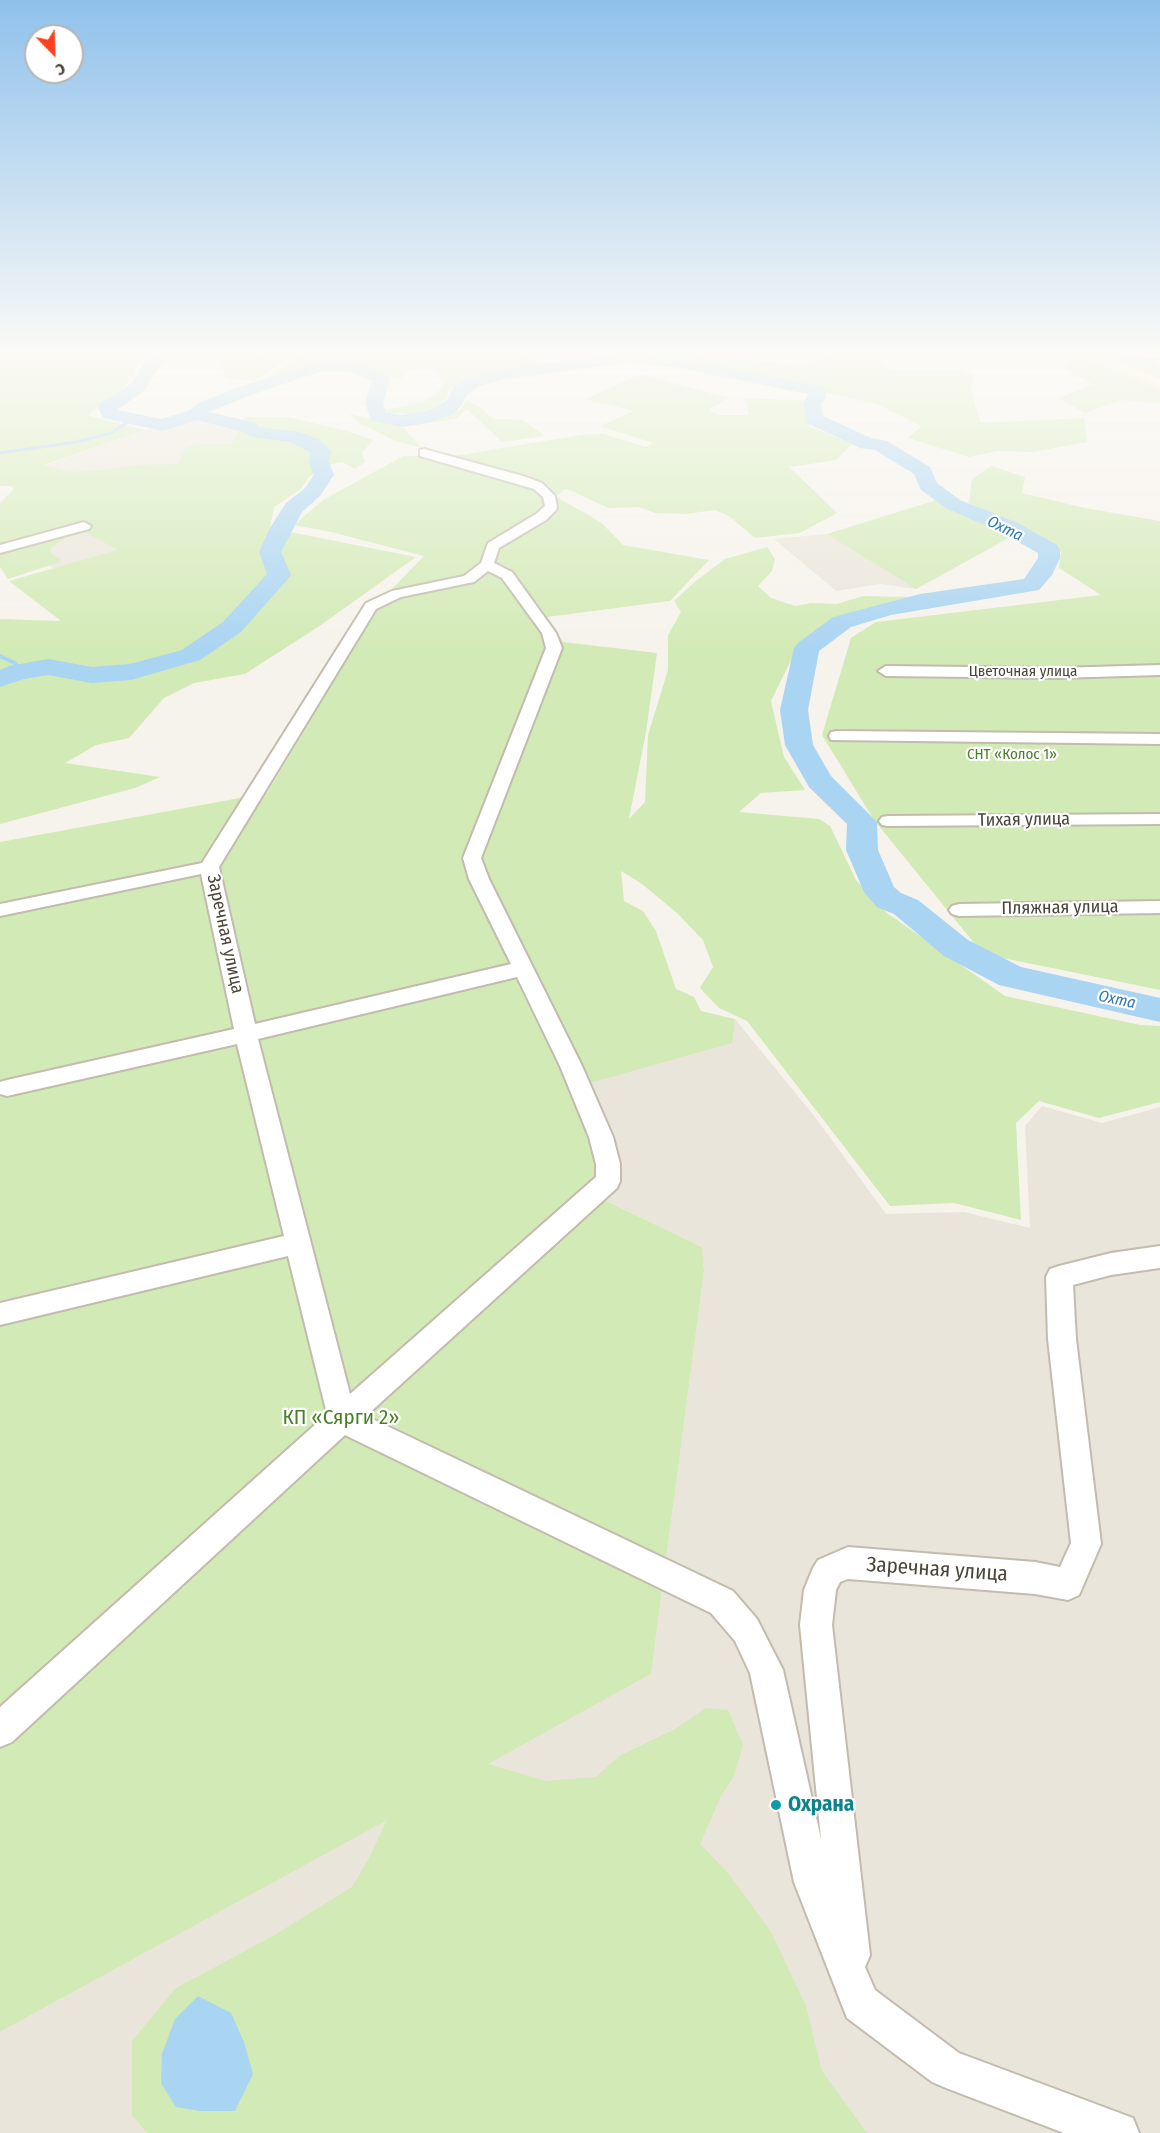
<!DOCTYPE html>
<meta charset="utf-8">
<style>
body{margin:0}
#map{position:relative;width:1160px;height:2133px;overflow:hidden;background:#f6f3ec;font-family:"Fira Sans Condensed",sans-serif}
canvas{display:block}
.north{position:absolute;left:24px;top:24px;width:60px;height:60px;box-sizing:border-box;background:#fff;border:2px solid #b7b4b0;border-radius:50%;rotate:157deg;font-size:16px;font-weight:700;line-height:24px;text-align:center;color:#4b4439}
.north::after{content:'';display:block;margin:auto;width:21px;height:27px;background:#fc3f1d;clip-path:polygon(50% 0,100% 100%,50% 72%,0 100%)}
</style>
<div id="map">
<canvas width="1160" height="2133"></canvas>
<div class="north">С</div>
</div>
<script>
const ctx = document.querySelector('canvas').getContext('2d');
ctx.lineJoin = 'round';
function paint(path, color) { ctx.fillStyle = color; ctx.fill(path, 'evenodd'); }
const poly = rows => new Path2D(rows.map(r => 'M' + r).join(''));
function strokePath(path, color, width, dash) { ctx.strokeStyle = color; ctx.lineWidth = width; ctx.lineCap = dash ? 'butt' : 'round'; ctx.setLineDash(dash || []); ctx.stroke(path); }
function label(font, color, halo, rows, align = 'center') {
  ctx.font = font + ' "Fira Sans Condensed",sans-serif'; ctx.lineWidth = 4.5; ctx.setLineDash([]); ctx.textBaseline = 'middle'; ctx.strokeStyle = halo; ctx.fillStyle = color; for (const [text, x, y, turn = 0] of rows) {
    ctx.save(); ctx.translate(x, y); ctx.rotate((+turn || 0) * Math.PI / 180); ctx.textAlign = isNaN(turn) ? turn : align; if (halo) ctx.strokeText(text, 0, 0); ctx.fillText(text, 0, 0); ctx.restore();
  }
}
const residential = poly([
 [196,417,240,426,212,494,176,516,43,466,151,428,184,423],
 [940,499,1014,535,916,589,880,584,836,591,774,539,827,534],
 [95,527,132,550,60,573,25,548],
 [735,1019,815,1117,886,1214,964,1212,1030,1228,1025,1126,1042,1106,1102,1123,1160,1107,1160,2133,0,2133,0,2032,651,1674,704,1271,702,1247,604,1200,615,1151,591,1083,731,1043]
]);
const green = poly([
 [0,354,143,354,134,374,121,390,91,412,90,416,145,430,44,465,71,472,103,470,138,465,178,464,186,447,199,444,232,444,245,417,288,417,348,431,373,440,362,453,365,462,355,469,342,462,332,464,309,477,301,489,274,507,270,528,416,557,321,625,245,674,194,683,164,698,129,738,96,745,65,763,160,777,135,788,0,824,0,619,61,621,9,581,118,550,79,529,51,548,50,553,61,559,60,562,8,579,0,567,0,503,14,489,11,486,0,486],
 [221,354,296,354,256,381,227,379,216,357],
 [299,354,524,354,542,366,481,377,461,383,449,390,445,400,439,408,413,414,390,413,385,410,422,402,436,394,444,384,439,376,428,368,416,369,405,371,402,380,365,368,336,361,297,370,260,383],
 [653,354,693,354,710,360,737,359,802,365,834,354,875,354,880,355,881,365,891,370,962,370,974,376,971,390,981,423,1084,418,1087,442,1034,452,997,451,969,457,908,438,921,426,877,404],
 [1072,354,1078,354,1160,391,1160,403,1121,400,1085,413,1059,398,1093,384,1064,368],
 [1103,354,1150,358,1160,363,1160,381],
 [640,374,729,398,708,410,720,415,749,415,745,398,809,401,809,426,852,444,836,460,791,467,787,465,837,513,800,533,755,538,729,516,715,510,685,514,655,513,639,507,608,508,574,492,565,489,557,496,544,484,526,477,448,457,586,434,604,434,646,447,653,443,600,426,634,411,585,399],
 [467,400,484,410,493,419,523,420,545,436,502,442,467,409,456,419,403,427,422,448,395,441,359,423,349,414,395,424,415,422,437,419,460,410],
 [403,456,437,456,524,478,602,523,623,545,709,560,670,601,547,617,563,642,657,653,646,732,629,819,645,802,648,735,668,670,668,635,681,612,674,601,697,580,725,559,767,547,775,559,772,571,758,586,771,598,795,606,811,603,837,604,863,596,915,597,834,617,796,650,771,701,784,757,805,790,761,793,739,812,819,819,830,826,856,880,887,913,1005,996,1140,1025,1160,1026,1160,1102,1099,1118,1039,1101,1016,1123,1021,1220,954,1203,890,1206,747,1021,719,1008,700,988,713,967,703,940,677,913,642,884,621,871,624,901,643,911,656,931,676,989,694,997,701,1011,735,1019,732,1043,591,1083,615,1151,604,1200,702,1247,704,1271,651,1674,488,1764,546,1781,596,1777,619,1756,675,1729,706,1708,728,1710,743,1745,734,1776,721,1796,700,1844,728,1873,771,1932,806,2006,822,2071,867,2133,147,2133,132,2115,132,2041,176,1988,273,1936,352,1887,369,1858,387,1820,0,2032,0,842,267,793,384,597,424,556,331,532,294,525,323,500],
 [991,466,1025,477,1022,493,1085,508,1160,521,1160,990,983,954,874,820,822,735,851,638,876,622,1101,595,1059,568,1061,552,1046,540,969,503,972,479],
 [940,499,1014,535,916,589,827,534]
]);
const water = poly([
 [198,1996,231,2013,244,2042,253,2074,235,2111,200,2111,176,2107,161,2083,162,2054,175,2019]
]);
const streamFar1 = poly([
 [0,453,76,442,111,433,131,420]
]);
const stream = poly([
 [0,656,15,663,18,672]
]);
const river = poly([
 [154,354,172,354,156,371,145,390,117,410,162,419,190,410,198,403,239,387,321,361,354,362,387,375,390,379,383,403,386,412,401,415,427,411,439,406,448,399,453,388,466,379,492,371,614,354,648,354,680,358,823,387,826,391,825,399,821,404,823,416,871,438,887,441,930,467,937,483,960,500,1018,523,1057,545,1060,550,1060,558,1052,575,1039,590,891,615,851,627,819,651,808,710,813,745,831,776,877,822,878,850,894,887,901,893,918,900,968,940,1021,967,1160,998,1160,1022,999,985,944,956,894,914,877,907,864,892,846,850,847,824,809,787,785,745,780,710,794,648,798,643,833,617,920,594,1024,579,1038,558,1038,553,1002,533,946,508,921,490,914,474,875,450,860,448,807,423,803,404,808,394,680,368,630,362,500,380,478,387,467,395,462,405,453,414,431,422,401,427,371,420,365,403,372,381,351,372,322,371,251,395,209,412,256,423,259,427,300,432,318,439,331,451,329,462,334,475,320,496,302,512,281,552,291,575,287,580,241,632,200,660,131,680,92,683,48,675,24,679,0,687,0,670,9,666,48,659,92,667,130,664,182,650,223,622,267,574,259,552,270,528,286,503,305,488,314,475,309,462,311,453,290,442,252,437,243,432,197,420,163,431,103,418,98,407,101,403,132,383,143,364,154,354]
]);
const street = poly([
 [254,354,264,354,265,355,260,358,254,354],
 [1118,354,1160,354,1160,358,1123,357,1118,354],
 [424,449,523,476,542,483,555,496,557,507,556,510,546,520,499,548,494,563,512,572,556,633,562,648,481,858,489,879,582,1066,613,1137,620,1164,620,1181,617,1188,366,1416,733,1591,757,1619,783,1670,821,1839,800,1625,804,1590,813,1568,818,1560,848,1547,1035,1562,1060,1567,1071,1543,1048,1339,1046,1277,1050,1269,1059,1266,1111,1253,1160,1246,1160,1268,1111,1275,1073,1285,1076,1339,1101,1544,1079,1595,1068,1600,1035,1594,848,1579,840,1582,836,1590,832,1625,870,1955,865,1967,875,1990,959,2053,1133,2118,1139,2133,1064,2133,946,2088,932,2082,847,2018,794,1882,750,1673,735,1641,711,1613,345,1435,12,1742,0,1747,0,1707,327,1414,288,1256,0,1325,0,1303,284,1236,237,1044,7,1096,0,1094,0,1082,7,1080,234,1029,201,874,0,916,0,904,202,863,366,603,392,591,464,576,481,563,488,543,536,514,545,506,543,497,534,489,420,456,420,450,424,449],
 [488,571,502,578,542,633,546,648,463,858,469,879,511,964,255,1024,219,867,376,609,401,597,474,582,488,571],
 [517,977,560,1066,589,1137,596,1164,596,1177,350,1394,258,1039,517,977],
 [84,522,91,526,89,529,0,553,0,545,84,522],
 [1160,665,1160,675,1057,678,886,676,878,671,886,666,1057,668,1160,665],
 [837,731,1160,734,1160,744,831,740,829,736,831,732,837,731],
 [1160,814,1160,824,888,826,882,825,879,821,882,817,888,816,1160,814],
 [1160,901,1160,913,959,916,952,914,949,910,952,906,959,904,1160,901]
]);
const secondary = poly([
 [1087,354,1106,354,1160,379,1160,389,1087,354]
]);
const markers = [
 [776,1805,6,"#0f9aa8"]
];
const farStreetnames = [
 ["Цветочная улица",1023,672]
];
const farParknames = [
 ["СНТ «Колос 1»",1012,755]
];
const farWaternames = [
 ["Охта",1005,529,26],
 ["Охта",1117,1000,12]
];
const streetNames = [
 ["Тихая улица",1024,820,-1],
 ["Пляжная улица",1060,908,-1],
 ["Заречная улица",225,934,78]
];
const nearParknames = [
 ["КП «Сярги 2»",341,1418]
];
const nearStreetnames = [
 ["Заречная улица",937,1570,4]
];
const nearCulturenames = [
 ["Охрана",788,1805]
];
paint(residential, '#eae5da');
paint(green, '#d2eab5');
paint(water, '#a9d4f2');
strokePath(streamFar1, '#a9d4f2', 3);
strokePath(stream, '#a9d4f2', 4);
paint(river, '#a9d4f2');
strokePath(street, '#c2bbae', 4);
strokePath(secondary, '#d6c79b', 2);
paint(street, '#fff');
paint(secondary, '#fff3cd');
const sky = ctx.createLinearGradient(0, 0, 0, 653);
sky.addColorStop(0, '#8fc1ec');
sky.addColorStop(0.54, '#fbfaf6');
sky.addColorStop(1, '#fbfaf600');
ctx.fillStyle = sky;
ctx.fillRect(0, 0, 1160, 653);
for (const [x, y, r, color] of markers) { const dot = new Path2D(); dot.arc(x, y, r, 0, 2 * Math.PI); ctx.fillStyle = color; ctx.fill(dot); strokePath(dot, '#fff', 2); }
label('15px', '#4b4439', '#fff', farStreetnames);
label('15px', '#4a7f2a', '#fff', farParknames);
label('italic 16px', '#2e7ab2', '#fff', farWaternames);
label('18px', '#4b4439', '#fff', streetNames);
label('21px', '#4a7f2a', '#fff', nearParknames);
label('21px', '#4b4439', '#fff', nearStreetnames);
label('bold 21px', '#0d838f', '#fff', nearCulturenames, 'left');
</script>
